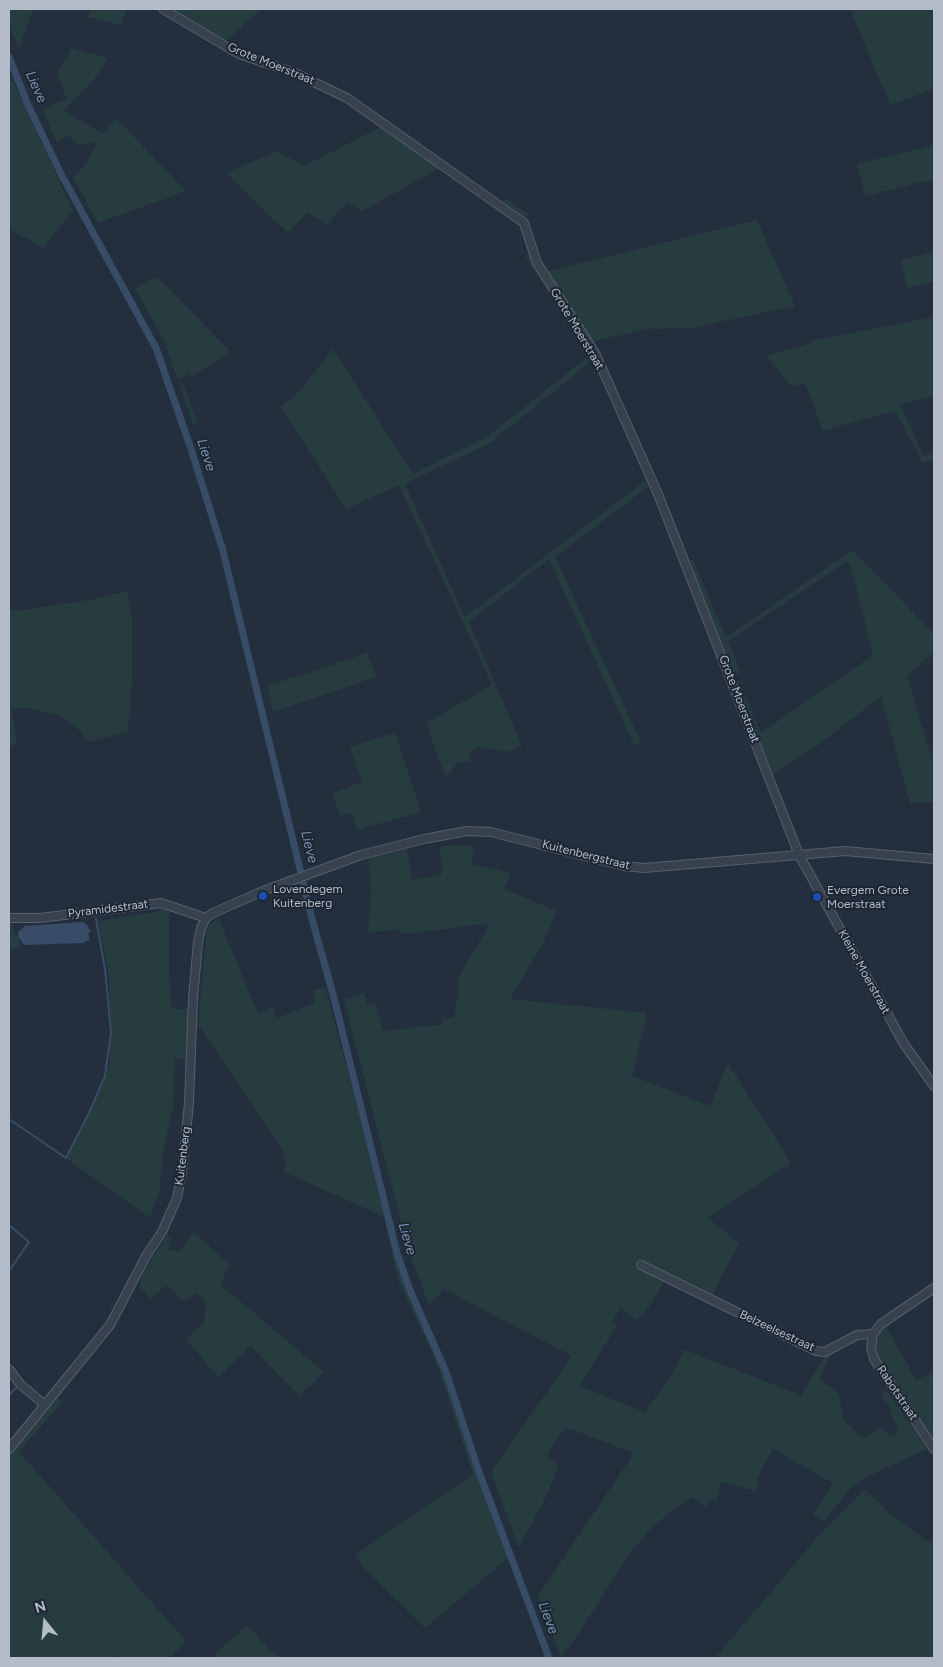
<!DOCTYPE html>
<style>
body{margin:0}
#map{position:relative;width:943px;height:1667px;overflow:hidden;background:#242f3e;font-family:Figtree,sans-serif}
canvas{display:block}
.frame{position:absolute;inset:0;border:10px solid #b4bcc9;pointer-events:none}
.north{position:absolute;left:20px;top:1597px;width:50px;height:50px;-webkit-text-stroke:4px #1d2633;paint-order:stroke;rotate:343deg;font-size:14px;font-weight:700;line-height:20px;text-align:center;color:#b4bcc9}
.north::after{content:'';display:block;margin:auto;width:18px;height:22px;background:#b4bcc9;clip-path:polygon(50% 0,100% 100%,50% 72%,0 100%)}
</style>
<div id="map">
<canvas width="943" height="1667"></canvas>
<div class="frame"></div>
<div class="north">N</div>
</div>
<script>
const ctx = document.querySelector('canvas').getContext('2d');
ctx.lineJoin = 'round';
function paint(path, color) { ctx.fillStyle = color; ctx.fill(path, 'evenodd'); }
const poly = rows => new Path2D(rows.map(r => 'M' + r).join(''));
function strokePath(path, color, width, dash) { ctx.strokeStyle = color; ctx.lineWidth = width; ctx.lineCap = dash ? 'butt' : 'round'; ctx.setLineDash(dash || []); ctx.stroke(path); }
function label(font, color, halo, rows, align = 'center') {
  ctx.font = font + ' Figtree,sans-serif'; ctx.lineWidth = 4; ctx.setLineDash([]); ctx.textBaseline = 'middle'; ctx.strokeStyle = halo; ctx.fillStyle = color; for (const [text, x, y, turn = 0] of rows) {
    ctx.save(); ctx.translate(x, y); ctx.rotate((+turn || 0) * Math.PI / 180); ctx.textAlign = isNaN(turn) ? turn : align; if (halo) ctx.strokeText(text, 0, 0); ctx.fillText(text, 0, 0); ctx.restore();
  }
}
const green = poly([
 [9,9,33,9,19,49,9,23],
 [90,9,126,9,122,25,88,17],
 [172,9,261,9,226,41],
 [850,9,934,9,934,89,890,105],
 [71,48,108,58,95,78,64,111,102,133,117,119,186,191,98,223,73,177,87,162,96,145,91,142,79,146,69,135,57,143,42,109,67,99,57,74],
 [9,72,73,211,43,248,9,229],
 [381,127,440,168,362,211,347,202,327,225,308,212,288,233,226,173,277,151,304,166],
 [934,145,934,179,865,196,857,164],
 [506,198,529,215,525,219,502,202],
 [757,220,795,306,691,328,646,329,595,341,591,339,548,271],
 [934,252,934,281,907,288,901,260],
 [528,253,532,253,593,352,594,359,490,443,405,484,465,617,645,481,649,486,555,557,641,742,634,745,549,559,469,622,522,746,509,752,480,747,468,752,471,761,456,764,450,774,445,776,426,723,492,685,399,485,346,509,281,407,303,387,333,349,413,474,487,437,590,355,526,258],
 [157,277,231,352,190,377,188,374,178,380,163,338,135,288],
 [934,317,934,395,901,405,923,456,934,453,934,459,926,462,922,462,897,414,890,412,823,431,805,383,792,387,766,356,811,343,810,341],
 [183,382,197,423,193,424,179,383],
 [853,550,934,634,934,652,907,676,934,768,934,802,910,803,881,696,817,746,773,774,737,682,739,680,761,733,873,655,851,567,847,561,728,641,741,672,734,676,689,561,693,560,726,637],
 [127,591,132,616,132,682,128,732,89,742,79,730,63,717,29,708,11,708,17,743,9,747,9,609,26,610,94,599],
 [367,653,376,677,273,712,267,686],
 [395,733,421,812,357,830,352,813,340,816,333,793,362,782,350,747],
 [440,846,474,846,472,864,510,873,504,889,557,911,542,945,510,999,647,1013,632,1076,710,1106,728,1063,791,1163,708,1218,739,1243,711,1297,638,1260,636,1264,665,1281,647,1310,636,1320,621,1308,612,1322,617,1326,579,1386,645,1412,667,1381,685,1350,801,1395,825,1356,831,1354,819,1378,839,1394,843,1419,859,1435,867,1437,879,1428,893,1436,897,1434,898,1427,892,1419,891,1409,880,1394,887,1391,927,1449,865,1478,851,1488,823,1522,813,1514,833,1483,773,1449,755,1482,759,1483,756,1491,721,1482,716,1502,710,1500,706,1507,692,1497,655,1524,631,1552,573,1642,561,1657,538,1596,634,1453,568,1428,562,1431,546,1457,558,1464,549,1491,519,1548,491,1472,572,1356,444,1289,429,1306,408,1249,344,999,364,993,367,1004,375,1002,383,1031,442,1024,443,1019,454,1017,459,988,457,980,490,923,404,934,397,929,368,933,371,887,368,859,407,849,412,880,442,874],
 [162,907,169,909,169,972,172,1009,192,1009,190,1059,175,1059,173,1109,164,1147,159,1193,150,1218,67,1159,102,1087,110,1062,111,1034,108,970,98,921,160,911],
 [218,917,258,1013,273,1007,277,1018,315,1003,313,991,325,987,387,1218,284,1172,285,1159,282,1148,198,1025,206,934,208,927],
 [9,920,13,921,14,933,19,937,21,948,9,949],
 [388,1222,394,1253,407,1288,436,1351,476,1473,508,1558,425,1628,362,1566,355,1555,473,1474,435,1358,398,1280,385,1223],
 [194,1232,229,1264,221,1285,324,1372,299,1396,251,1346,218,1377,186,1339,204,1323,205,1301,197,1293,187,1300,181,1300,168,1286,162,1288,150,1299,139,1286,144,1271,167,1236,171,1239,168,1250,179,1252],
 [886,1327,916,1380,931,1373,934,1378,934,1444,877,1356,877,1337],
 [57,1397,62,1402,19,1452,186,1641,170,1658,117,1658,113,1655,110,1658,9,1658,9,1454],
 [864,1489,894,1517,930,1543,934,1538,934,1658,715,1658,821,1533],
 [247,1625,274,1654,283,1658,211,1658]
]);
const water = poly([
 [82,922,86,924,91,932,88,933,90,940,83,943,24,945,18,936,18,932,25,926]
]);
const stream = poly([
 [9,1119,66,1158,89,1113,105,1076,111,1033,105,969,96,919],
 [9,1225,29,1242,9,1271],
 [9,1395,16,1388]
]);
const canal = poly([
 [9,57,28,105,61,174,156,348,191,449,223,551,312,919,334,998,397,1253,409,1288,446,1372,479,1472,549,1658]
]);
const street = poly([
 [163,9,239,54,295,73,347,98,524,223,537,263,595,353,658,494,799,855,904,1044,934,1086],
 [9,918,40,918,161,903,206,918],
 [641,1265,816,1351,825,1352,857,1335,873,1334],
 [934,1288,881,1324,873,1334,871,1348,874,1359,934,1449],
 [9,1369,20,1384,45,1405],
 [9,1449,110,1325,146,1256,162,1232,177,1198,182,1173,189,1103,193,998,198,942,201,928,206,918,213,913,263,891,361,855,424,839,467,831,491,832,624,866,644,868,845,851,934,859]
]);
const markers = [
 [263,896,5,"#1a4fb4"],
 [817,897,5,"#1a4fb4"]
];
const streetNames = [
 ["Grote Moerstraat",271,64,22],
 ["Grote Moerstraat",577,329,59],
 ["Grote Moerstraat",739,699,69],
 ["Kuitenbergstraat",586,855,14],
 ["Pyramidestraat",108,909,-7],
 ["Kleine Moerstraat",864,972,61],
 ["Kuitenberg",183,1156,-83],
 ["Belzeelsestraat",777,1331,25],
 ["Rabotstraat",897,1393,56]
];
const poiNames = [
 ["Lovendegem",273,889],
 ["Kuitenberg",273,903],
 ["Evergem Grote",827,890],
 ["Moerstraat",827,904]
];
const waterNames = [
 ["Lieve",36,87,66],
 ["Lieve",206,455,72],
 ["Lieve",309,847,76],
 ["Lieve",407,1239,74],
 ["Lieve",548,1618,69]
];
paint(green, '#263c3f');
paint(water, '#394c67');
strokePath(stream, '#394c67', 2);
strokePath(canal, '#394c67', 7);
strokePath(street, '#565f6c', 10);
strokePath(street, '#38414e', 8);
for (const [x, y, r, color] of markers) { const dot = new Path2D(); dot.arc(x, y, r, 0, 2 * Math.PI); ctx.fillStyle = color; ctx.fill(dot); strokePath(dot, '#1d2633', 2); }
label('12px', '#b4bcc9', '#1d2633', streetNames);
label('12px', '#b4bcc9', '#1d2633', poiNames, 'left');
label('italic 14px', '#7c92b1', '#1d2633', waterNames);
</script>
